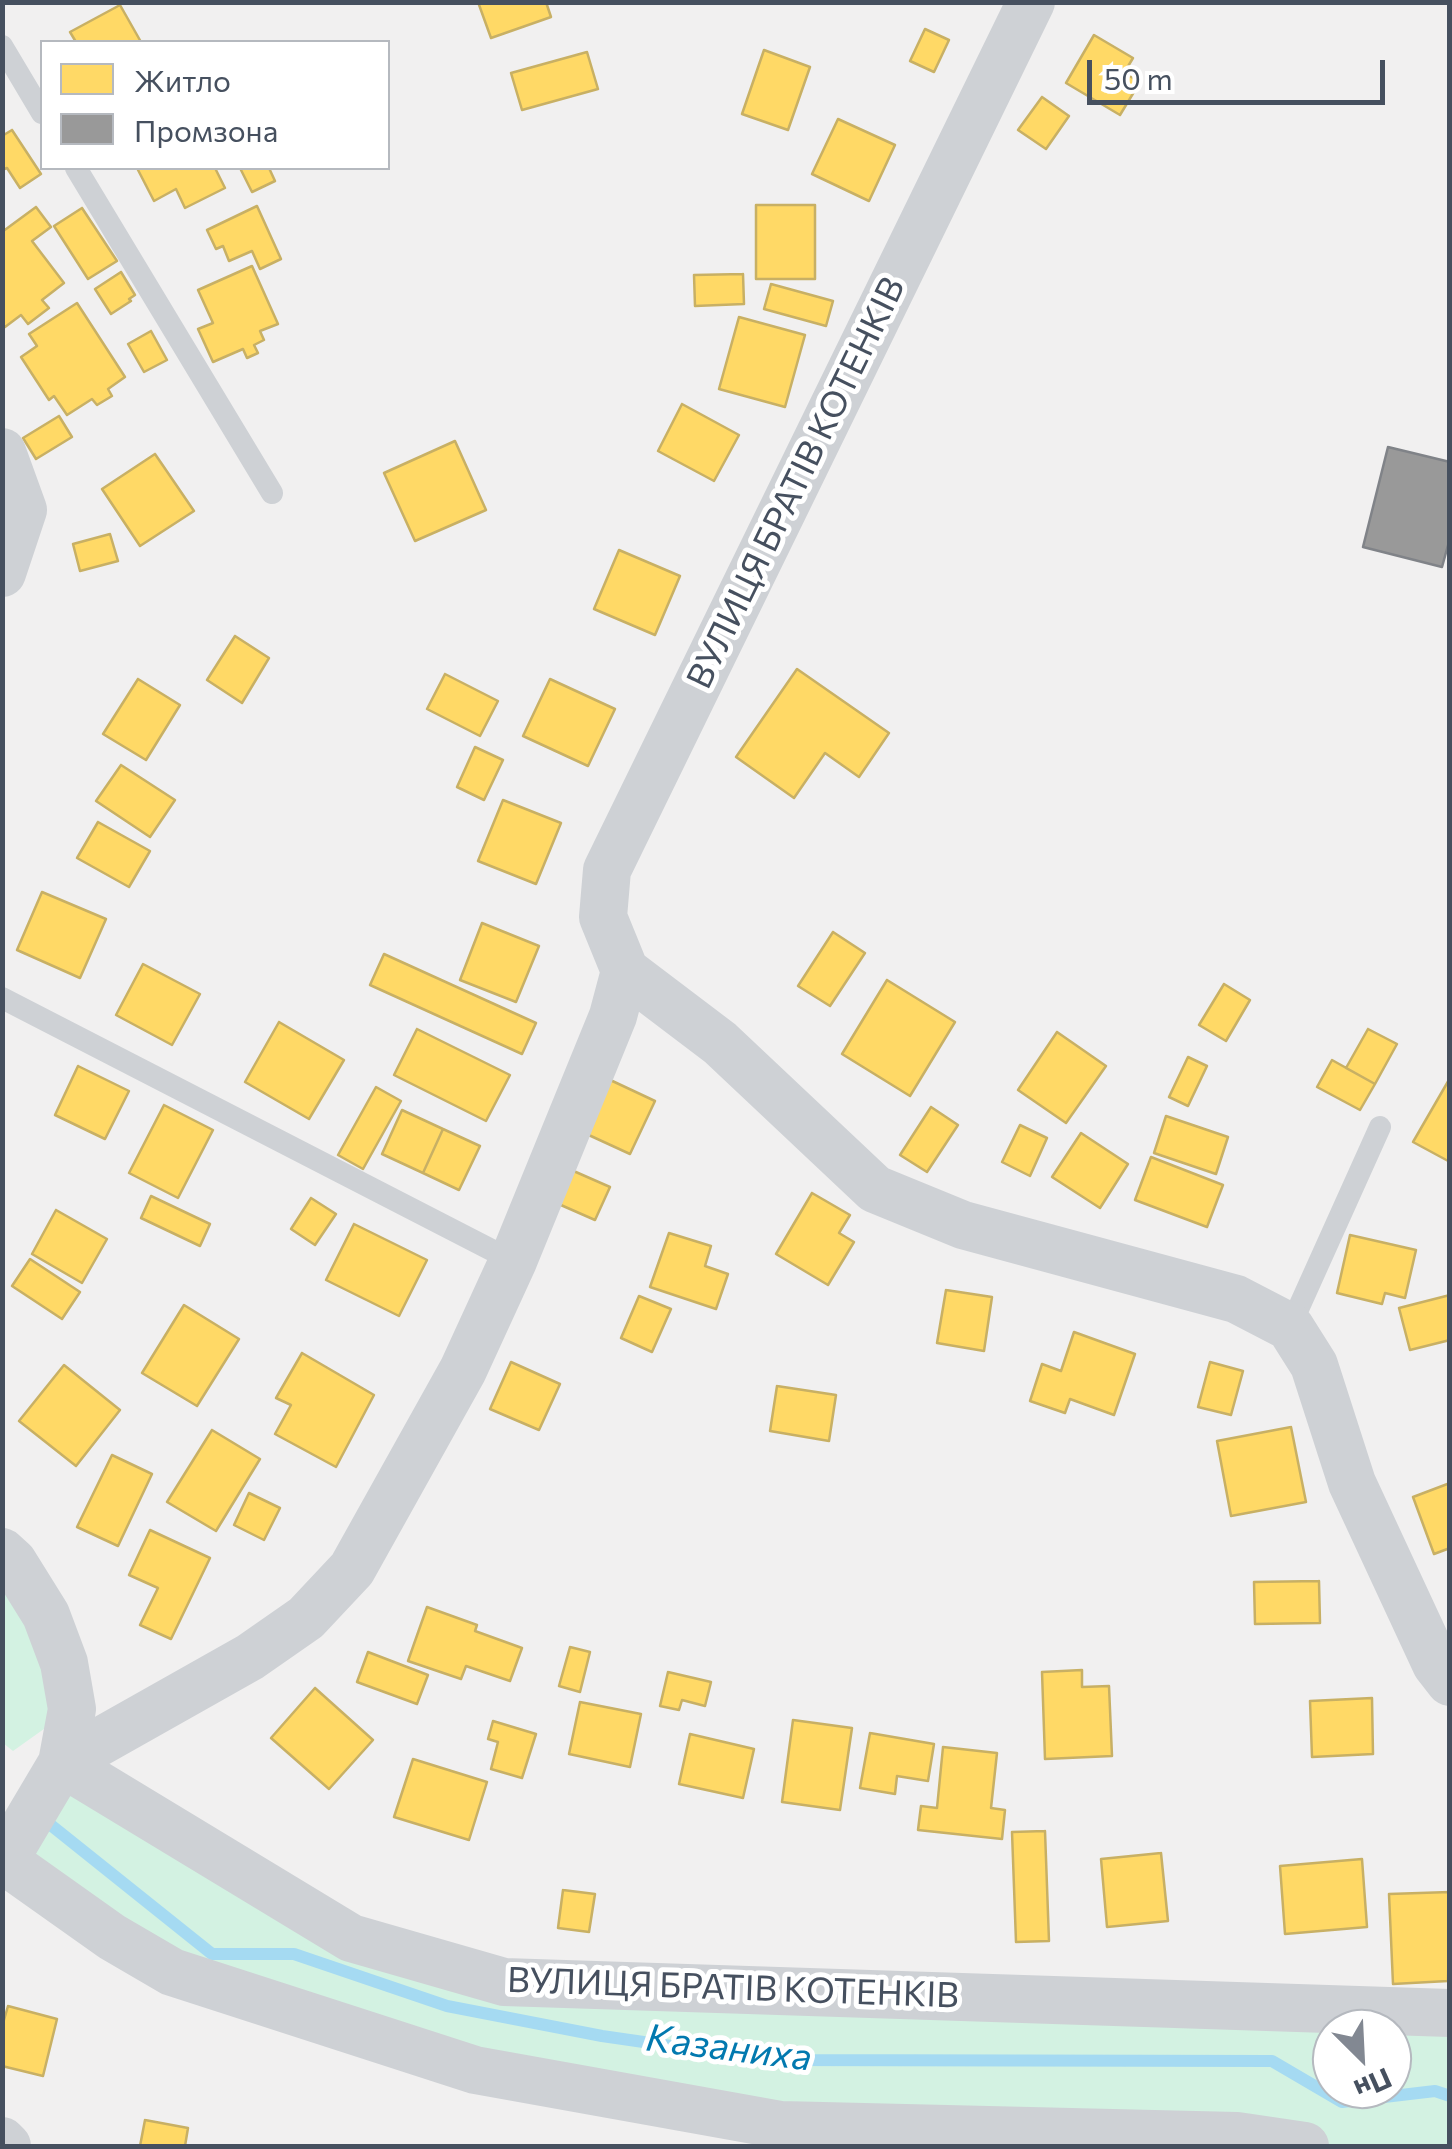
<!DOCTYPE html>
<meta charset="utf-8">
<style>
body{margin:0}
#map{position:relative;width:1452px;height:2149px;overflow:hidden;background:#f1f0f0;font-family:Commissioner,sans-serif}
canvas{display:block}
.frame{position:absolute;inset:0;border:5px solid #46505f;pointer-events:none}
.legend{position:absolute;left:40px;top:40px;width:350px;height:130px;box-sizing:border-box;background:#fff;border:2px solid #b5b9bf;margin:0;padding:12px 18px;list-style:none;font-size:30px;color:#46505f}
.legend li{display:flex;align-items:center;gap:20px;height:50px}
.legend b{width:50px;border:2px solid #b5b9bf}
.north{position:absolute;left:1312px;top:2009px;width:100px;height:100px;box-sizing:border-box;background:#fff;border:2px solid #b5b9bf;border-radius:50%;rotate:156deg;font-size:28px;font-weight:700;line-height:40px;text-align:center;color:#46505f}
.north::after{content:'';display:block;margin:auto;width:35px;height:45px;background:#828892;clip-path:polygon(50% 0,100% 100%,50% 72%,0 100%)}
.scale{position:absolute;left:1087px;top:60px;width:298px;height:45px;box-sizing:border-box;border:5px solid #46505f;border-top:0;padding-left:12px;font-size:30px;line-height:35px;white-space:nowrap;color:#46505f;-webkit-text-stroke:8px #fff;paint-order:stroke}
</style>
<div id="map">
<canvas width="1452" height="2149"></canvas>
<div class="frame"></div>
<ul class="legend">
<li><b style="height:28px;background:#ffd966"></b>Житло</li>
<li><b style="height:28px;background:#999"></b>Промзона</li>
</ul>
<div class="north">Пн</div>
<div class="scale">50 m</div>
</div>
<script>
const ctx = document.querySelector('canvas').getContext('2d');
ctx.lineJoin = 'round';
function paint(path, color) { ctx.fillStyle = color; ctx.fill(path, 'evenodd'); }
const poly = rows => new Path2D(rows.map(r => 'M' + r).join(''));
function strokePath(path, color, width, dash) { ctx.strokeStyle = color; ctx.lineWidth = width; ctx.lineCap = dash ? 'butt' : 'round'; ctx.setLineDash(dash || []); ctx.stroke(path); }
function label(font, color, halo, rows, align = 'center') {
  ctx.font = font + ' Commissioner,sans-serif'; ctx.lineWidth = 10; ctx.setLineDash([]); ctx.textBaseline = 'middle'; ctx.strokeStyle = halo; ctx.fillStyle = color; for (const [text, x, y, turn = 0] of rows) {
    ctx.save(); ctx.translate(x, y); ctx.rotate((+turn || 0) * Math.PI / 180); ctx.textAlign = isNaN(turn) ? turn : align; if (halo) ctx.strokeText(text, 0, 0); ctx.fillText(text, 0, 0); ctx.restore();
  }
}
const green = poly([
 [3,1552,72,1709,13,1751,3,1743],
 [62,1763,351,1938,504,1982,1449,2013,1449,2146,1305,2146,781,2125,261,2000,5,1861],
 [1332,2029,1392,2029,1392,2089,1332,2089]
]);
const homes = poly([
 [478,2,546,2,551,17,491,38,478,2],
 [120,5,141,42,76,42,70,32,120,5],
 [925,29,949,40,934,72,910,61,925,29],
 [1094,35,1133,58,1124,73,1140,82,1120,115,1066,83,1094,35],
 [764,50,810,67,788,130,742,114,764,50],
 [587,52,598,89,522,110,511,73,587,52],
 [1042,97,1069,116,1046,149,1018,130,1042,97],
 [838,119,895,145,869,201,812,174,838,119],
 [12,130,41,174,20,188,7,168,2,170,2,136,12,130],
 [137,168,215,168,225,188,185,208,176,189,154,201,137,168],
 [240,168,269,168,275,181,252,192,240,168],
 [756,205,815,205,815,279,756,279,756,205],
 [257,206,281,259,260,269,252,251,229,261,223,246,216,249,207,230,257,206],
 [36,207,51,227,32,241,64,283,42,300,49,308,28,324,21,315,5,327,2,323,2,232,36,207],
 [82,208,117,261,88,279,54,226,82,208],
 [252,266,278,324,260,331,264,340,254,345,258,353,247,358,243,349,213,362,198,329,213,323,198,290,252,266],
 [121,272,135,295,129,299,131,301,111,314,95,289,121,272],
 [743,274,744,304,695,306,694,275,743,274],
 [771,284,833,301,826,326,764,309,771,284],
 [77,303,125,377,108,389,112,396,97,405,92,399,67,415,54,396,49,400,21,357,37,346,29,334,77,303],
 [739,317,805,335,785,407,719,389,739,317],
 [151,331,167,360,144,372,128,344,151,331],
 [682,404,739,435,714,481,658,451,682,404],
 [59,416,72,437,36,459,23,438,59,416],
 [455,441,486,510,415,541,384,473,455,441],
 [155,454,194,511,140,546,102,489,155,454],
 [110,534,118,561,80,571,73,544,110,534],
 [619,550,680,576,655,635,594,609,619,550],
 [235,636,269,658,242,703,207,680,235,636],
 [797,669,889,733,859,777,825,753,794,798,736,757,797,669],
 [445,674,498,701,480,736,427,709,445,674],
 [138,679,180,705,146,760,103,734,138,679],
 [550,679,615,709,588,766,523,736,550,679],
 [475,747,503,760,484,800,457,787,475,747],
 [121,765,175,800,150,837,96,801,121,765],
 [503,800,561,823,536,884,478,861,503,800],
 [98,822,150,851,129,887,77,858,98,822],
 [42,892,106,919,80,978,17,950,42,892],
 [482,923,539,946,516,1002,460,980,482,923],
 [833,932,865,953,830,1006,798,986,833,932],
 [384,954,536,1023,522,1054,370,985,384,954],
 [143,964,200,994,172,1045,116,1015,143,964],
 [887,980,955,1022,910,1096,842,1054,887,980],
 [1224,984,1250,1000,1226,1041,1199,1025,1224,984],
 [279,1022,344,1060,309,1119,245,1082,279,1022],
 [417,1029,510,1075,486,1121,394,1075,417,1029],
 [1368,1029,1397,1044,1375,1084,1346,1068,1368,1029],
 [1057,1032,1106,1066,1066,1123,1018,1090,1057,1032],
 [1188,1057,1207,1066,1188,1106,1169,1097,1188,1057],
 [1332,1060,1375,1084,1360,1110,1317,1087,1332,1060],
 [78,1066,129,1091,105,1139,55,1115,78,1066],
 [606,1078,655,1101,630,1154,580,1131,606,1078],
 [1450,1078,1450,1162,1413,1142,1450,1078],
 [376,1087,401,1101,363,1169,338,1155,376,1087],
 [164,1105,213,1130,178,1198,129,1173,164,1105],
 [931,1107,958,1125,927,1172,900,1155,931,1107],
 [402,1110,443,1129,423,1173,382,1154,402,1110],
 [1166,1116,1228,1137,1216,1174,1154,1153,1166,1116],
 [1020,1125,1047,1138,1030,1176,1002,1162,1020,1125],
 [443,1129,480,1146,459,1190,423,1173,443,1129],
 [1081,1133,1128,1164,1100,1208,1052,1177,1081,1133],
 [1151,1157,1223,1185,1207,1227,1135,1200,1151,1157],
 [569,1169,610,1187,595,1220,554,1202,569,1169],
 [812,1193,850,1215,839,1233,854,1242,828,1285,776,1254,812,1193],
 [151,1196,210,1224,200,1246,141,1218,151,1196],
 [311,1198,336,1214,315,1245,291,1229,311,1198],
 [56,1210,107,1239,82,1283,32,1254,56,1210],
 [354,1224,427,1260,399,1316,326,1280,354,1224],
 [669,1233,711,1246,705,1266,728,1274,716,1309,650,1287,669,1233],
 [1350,1235,1416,1250,1405,1298,1385,1293,1382,1304,1337,1293,1350,1235],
 [30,1259,80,1292,62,1319,12,1286,30,1259],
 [946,1290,992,1297,984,1351,937,1343,946,1290],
 [1450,1295,1450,1340,1410,1350,1399,1308,1450,1295],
 [639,1296,671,1309,652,1352,621,1338,639,1296],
 [184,1305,239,1339,197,1406,142,1373,184,1305],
 [1074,1332,1135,1354,1114,1415,1070,1399,1065,1413,1030,1401,1042,1364,1061,1371,1074,1332],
 [302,1353,374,1395,336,1467,275,1434,291,1405,276,1398,302,1353],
 [511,1362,560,1384,539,1430,490,1409,511,1362],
 [1210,1362,1243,1371,1231,1415,1198,1407,1210,1362],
 [64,1365,120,1410,76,1466,19,1421,64,1365],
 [777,1386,836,1395,829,1441,770,1431,777,1386],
 [1291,1427,1306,1502,1231,1516,1217,1441,1291,1427],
 [212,1430,260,1459,216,1531,167,1502,212,1430],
 [112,1455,152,1474,118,1546,77,1527,112,1455],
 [1450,1483,1450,1548,1434,1554,1413,1497,1450,1483],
 [249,1493,280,1508,264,1540,234,1525,249,1493],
 [150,1530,210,1558,171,1639,140,1625,158,1588,129,1575,150,1530],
 [1319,1581,1320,1623,1255,1624,1254,1582,1319,1581],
 [427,1607,477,1625,475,1631,522,1648,510,1681,466,1666,461,1679,408,1661,427,1607],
 [570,1647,590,1652,580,1692,559,1686,570,1647],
 [368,1652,428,1675,417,1704,357,1682,368,1652],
 [1082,1670,1082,1687,1109,1686,1112,1756,1045,1759,1042,1672,1082,1670],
 [668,1672,711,1682,705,1706,682,1700,679,1710,660,1706,668,1672],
 [315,1688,373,1740,329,1789,271,1738,315,1688],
 [1372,1698,1373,1754,1312,1757,1310,1701,1372,1698],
 [580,1702,641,1714,630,1767,569,1754,580,1702],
 [793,1720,852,1728,840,1810,782,1802,793,1720],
 [493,1721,536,1734,522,1778,491,1769,498,1742,488,1739,493,1721],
 [870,1733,934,1744,928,1781,897,1776,895,1794,860,1788,870,1733],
 [690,1734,754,1749,743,1798,679,1784,690,1734],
 [943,1747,997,1753,991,1808,1005,1810,1002,1839,918,1830,921,1806,937,1808,943,1747],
 [413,1759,487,1782,469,1840,394,1817,413,1759],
 [1045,1831,1049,1941,1016,1942,1012,1832,1045,1831],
 [1161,1853,1168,1921,1107,1927,1101,1859,1161,1853],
 [1362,1859,1367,1927,1285,1934,1280,1866,1362,1859],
 [563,1890,595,1894,589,1932,558,1928,563,1890],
 [1450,1892,1448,1981,1393,1984,1389,1894,1450,1892],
 [8,2006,57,2019,43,2076,2,2066,2,2027,8,2006],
 [145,2120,188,2128,185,2146,140,2146,145,2120]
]);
const industry = poly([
 [1388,447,1450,462,1450,538,1442,567,1363,547,1388,447]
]);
const stream = poly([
 [52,1826,212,1954,294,1954,447,2006,602,2036,768,2060,1272,2061,1342,2102,1435,2091,1450,2096]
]);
const lane = poly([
 [2,46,42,113],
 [76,168,272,493],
 [2,998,513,1261],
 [1290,1327,1380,1127]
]);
const street = poly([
 [2,452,23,510,2,573],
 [625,971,720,1043,875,1189,963,1225,1236,1299,1290,1327,1314,1365,1352,1483,1436,1664,1450,1682],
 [2,1552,13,1562,46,1615,64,1663,72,1709,62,1763,2,1864],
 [62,1763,250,1657,306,1618,352,1569,463,1370,513,1261,613,1016,625,971,603,917,607,870,1031,2],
 [62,1763,351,1938,504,1982,1450,2013],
 [5,1861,112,1937,172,1972,475,2070,781,2125,1237,2136,1305,2146],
 [2,2141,7,2146]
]);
const streetNames = [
 ["ВУЛИЦЯ БРАТІВ КОТЕНКІВ",796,483,-64],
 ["ВУЛИЦЯ БРАТІВ КОТЕНКІВ",733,1988,2]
];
const waterNames = [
 ["Казаниха",729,2048,7]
];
paint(green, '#d3f2e2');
paint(homes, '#ffd966');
strokePath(homes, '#c8b064', 2.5);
paint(industry, '#999');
strokePath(industry, '#808388', 2.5);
strokePath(stream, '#a5daf2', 12);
strokePath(lane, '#ced1d5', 22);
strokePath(street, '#ced1d5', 48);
label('35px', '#46505f', '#fff', streetNames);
label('italic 38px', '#0279af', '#fff', waterNames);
</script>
